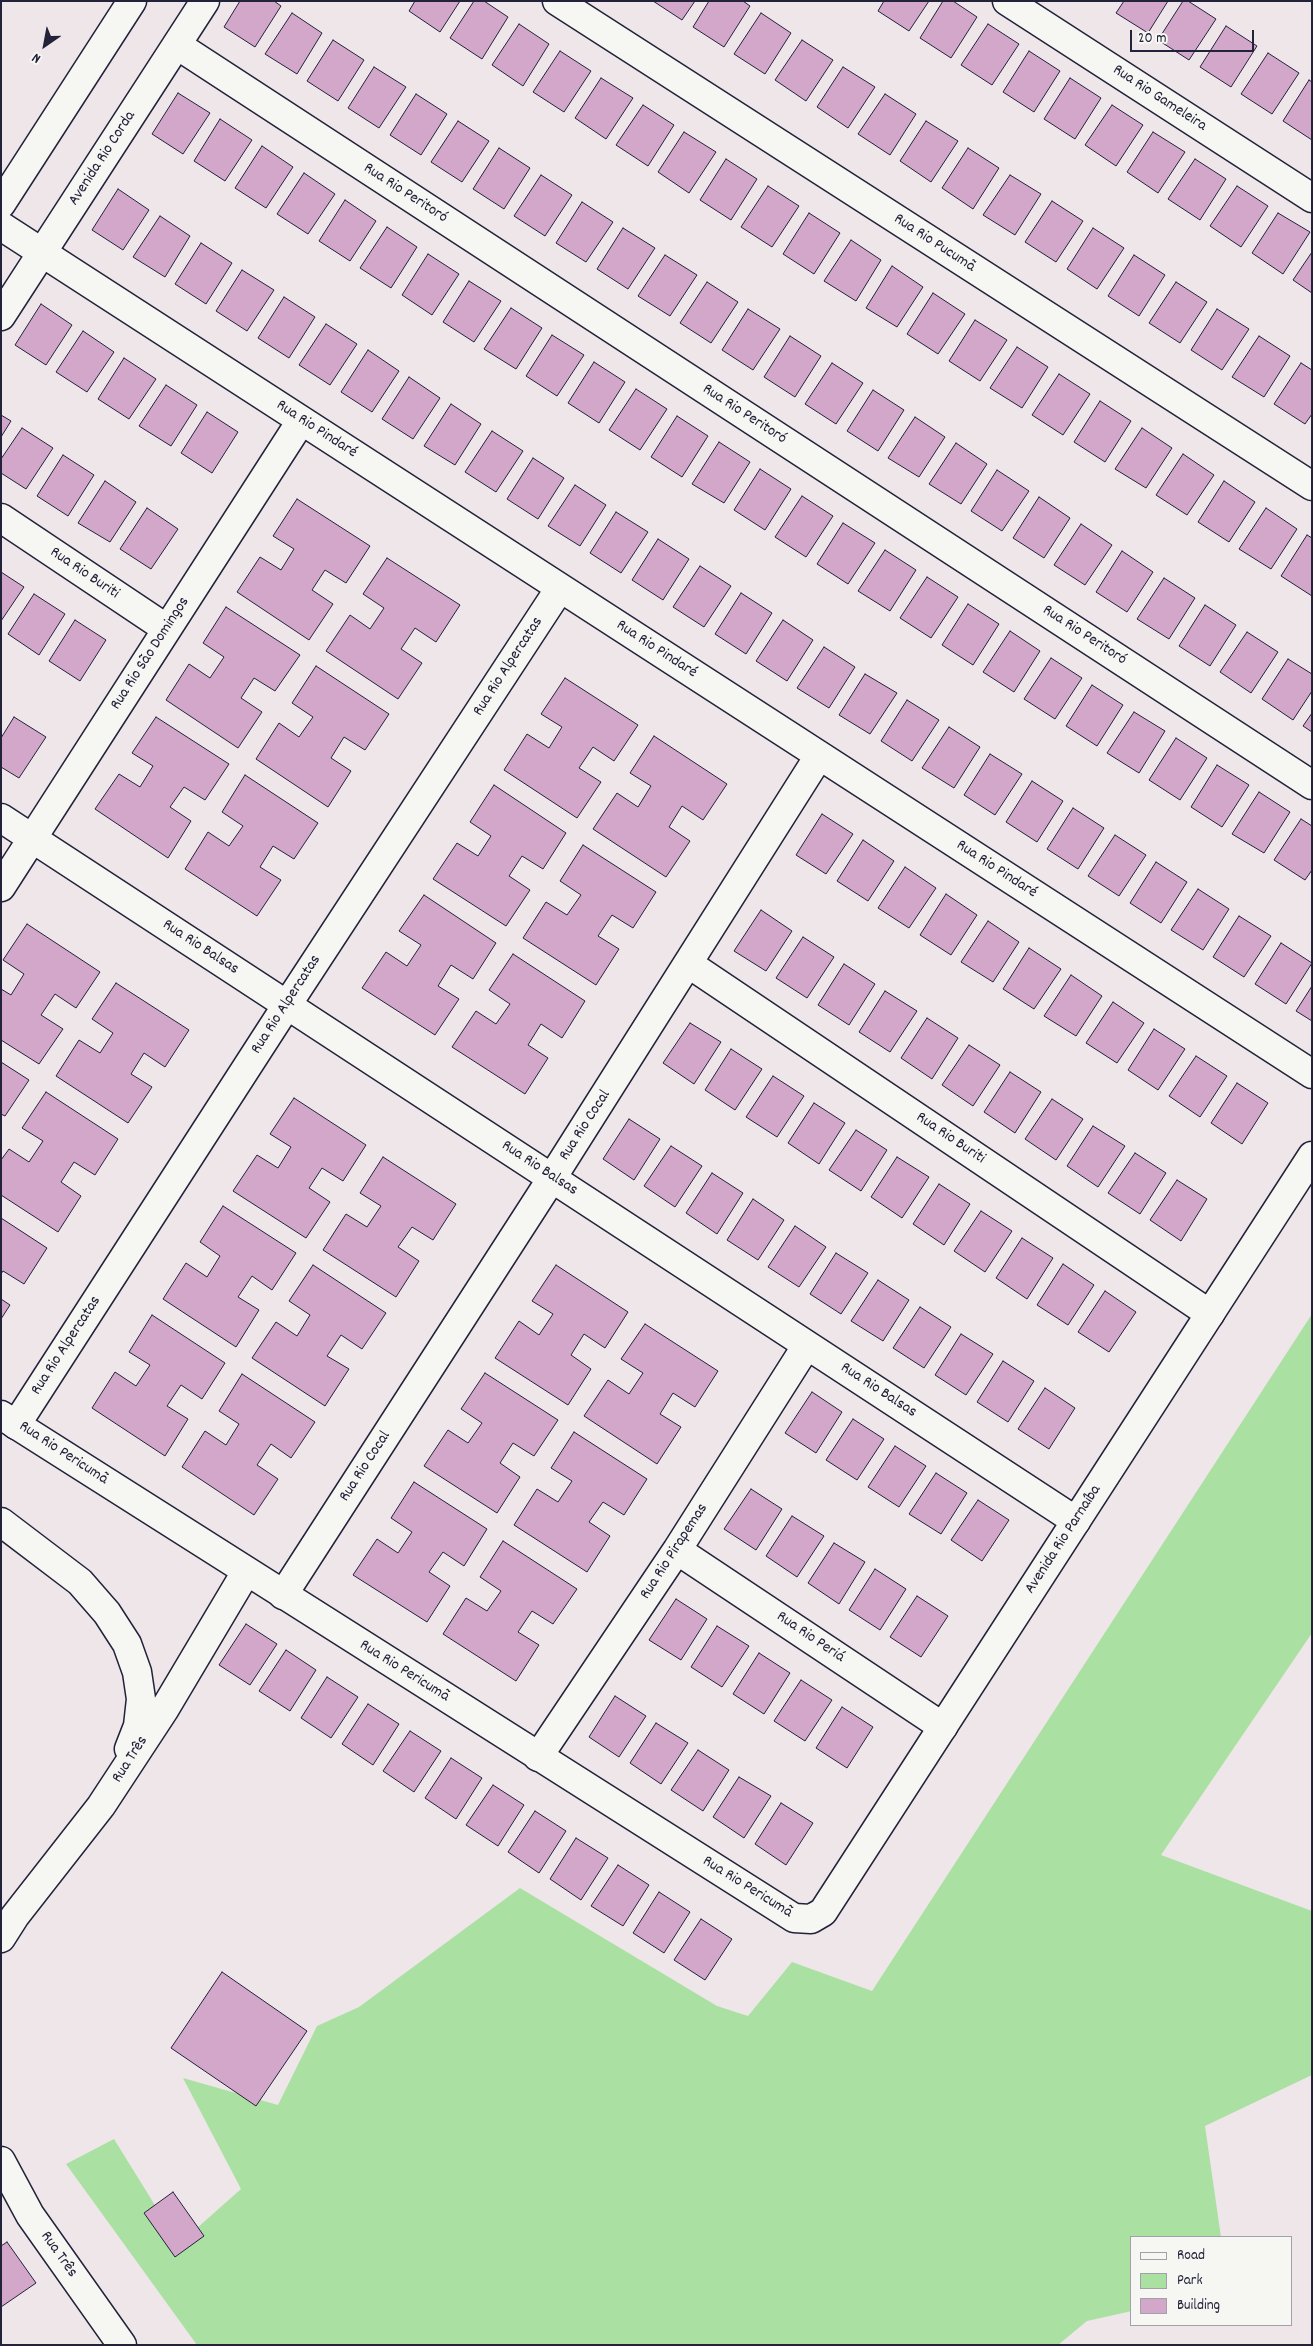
<!DOCTYPE html>
<meta charset="utf-8">
<style>
body{margin:0}
#map{position:relative;width:1313px;height:2346px;overflow:hidden;background:#efe6ea;font-family:Dekko,sans-serif}
canvas{display:block}
.frame{position:absolute;inset:0;border:2px solid #22223b;pointer-events:none}
.legend{position:absolute;left:1130px;top:2236px;width:162px;height:90px;box-sizing:border-box;background:#f6f6f2;border:1px solid #a1a1a9;margin:0;padding:6px 9px;list-style:none;font-size:15px;color:#22223b}
.legend li{display:flex;align-items:center;gap:10px;height:25px}
.legend b{width:25px;border:1px solid #a1a1a9}
.north{position:absolute;left:20px;top:20px;width:50px;height:50px;-webkit-text-stroke:4px #f6f6f2;paint-order:stroke;rotate:213deg;font-size:14px;font-weight:700;line-height:20px;text-align:center;color:#22223b}
.north::after{content:'';display:block;margin:auto;width:18px;height:22px;background:#22223b;clip-path:polygon(50% 0,100% 100%,50% 72%,0 100%)}
.scale{position:absolute;left:1130px;top:30px;width:124px;height:22px;box-sizing:border-box;border:2px solid #22223b;border-top:0;padding-left:6px;font-size:15px;line-height:18px;white-space:nowrap;color:#22223b;-webkit-text-stroke:4px #f6f6f2;paint-order:stroke}
</style>
<div id="map">
<canvas width="1313" height="2346"></canvas>
<div class="frame"></div>
<ul class="legend">
<li><b style="height:6px;background:#f6f6f2"></b>Road</li>
<li><b style="height:14px;background:#abe0a3"></b>Park</li>
<li><b style="height:14px;background:#d3a7ca"></b>Building</li>
</ul>
<div class="north">N</div>
<div class="scale">20 m</div>
</div>
<script>
const ctx = document.querySelector('canvas').getContext('2d');
ctx.lineJoin = 'round';
function paint(path, color) { ctx.fillStyle = color; ctx.fill(path, 'evenodd'); }
const poly = rows => new Path2D(rows.map(r => 'M' + r).join(''));
function strokePath(path, color, width, dash) { ctx.strokeStyle = color; ctx.lineWidth = width; ctx.lineCap = dash ? 'butt' : 'round'; ctx.setLineDash(dash || []); ctx.stroke(path); }
function label(font, color, halo, rows, align = 'center') {
  ctx.font = font + ' Dekko,sans-serif'; ctx.lineWidth = 4; ctx.setLineDash([]); ctx.textBaseline = 'middle'; ctx.strokeStyle = halo; ctx.fillStyle = color; for (const [text, x, y, turn = 0] of rows) {
    ctx.save(); ctx.translate(x, y); ctx.rotate((+turn || 0) * Math.PI / 180); ctx.textAlign = isNaN(turn) ? turn : align; if (halo) ctx.strokeText(text, 0, 0); ctx.fillText(text, 0, 0); ctx.restore();
  }
}
const green = poly([
 [1312,1314,1312,1633,1161,1855,1312,1911,1312,2075,1205,2126,1221,2237,1132,2237,1132,2311,1087,2321,1058,2345,197,2345,66,2164,114,2139,179,2244,241,2189,183,2078,278,2105,317,2026,359,2007,520,1888,717,2006,748,2016,792,1962,872,1991]
]);
const building = poly([
 [240,1,274,1,281,6,255,47,224,27,240,1],
 [415,1,460,1,440,32,409,11,415,1],
 [474,1,484,1,508,17,482,59,450,38,474,1],
 [653,1,695,1,682,20,653,1],
 [709,1,743,1,750,6,724,47,693,27,709,1],
 [884,1,929,1,909,31,878,11,884,1],
 [943,1,953,1,977,17,951,58,920,38,943,1],
 [1124,1,1168,1,1148,33,1116,13,1124,1],
 [1183,1,1188,1,1216,19,1189,60,1158,40,1183,1],
 [292,13,322,33,297,74,265,54,292,13],
 [761,13,791,33,765,74,734,54,761,13],
 [519,24,549,44,523,86,492,65,519,24],
 [988,24,1019,44,992,85,961,65,988,24],
 [1226,26,1257,46,1231,87,1200,67,1226,26],
 [333,40,364,60,338,101,307,81,333,40],
 [802,40,833,60,806,101,775,80,802,40],
 [560,51,591,71,564,112,533,92,560,51],
 [1029,51,1060,71,1034,112,1003,92,1029,51],
 [1268,53,1299,73,1272,114,1241,94,1268,53],
 [374,67,406,87,379,128,348,108,374,67],
 [843,67,875,87,848,128,817,107,843,67],
 [601,78,633,98,606,139,575,118,601,78],
 [1070,78,1101,98,1075,139,1044,119,1070,78],
 [1309,80,1312,82,1312,140,1283,121,1309,80],
 [178,93,210,113,183,154,152,134,178,93],
 [416,94,447,114,421,155,390,135,416,94],
 [885,94,916,114,890,155,858,134,885,94],
 [643,105,674,125,648,166,616,145,643,105],
 [1112,105,1143,125,1116,166,1085,145,1112,105],
 [220,119,252,140,225,181,194,161,220,119],
 [458,121,489,141,462,182,431,162,458,121],
 [926,121,958,141,931,182,900,161,926,121],
 [684,132,716,152,689,193,658,172,684,132],
 [1153,132,1185,152,1158,193,1127,172,1153,132],
 [262,146,293,167,266,208,235,188,262,146],
 [499,148,530,168,504,209,473,189,499,148],
 [968,148,999,168,973,209,942,188,968,148],
 [726,159,757,179,731,220,700,200,726,159],
 [1195,159,1226,179,1200,220,1168,199,1195,159],
 [304,173,335,194,308,234,277,214,304,173],
 [541,175,572,195,545,236,514,216,541,175],
 [1010,175,1041,194,1015,235,983,215,1010,175],
 [768,186,799,206,772,247,741,227,768,186],
 [1237,186,1268,206,1241,247,1210,226,1237,186],
 [118,189,149,210,123,250,92,230,118,189],
 [345,200,376,221,350,261,319,241,345,200],
 [1052,201,1083,221,1056,262,1025,242,1052,201],
 [582,202,613,222,586,262,556,243,582,202],
 [809,213,840,233,814,274,783,254,809,213],
 [1278,213,1310,232,1283,274,1252,253,1278,213],
 [160,216,190,236,165,277,133,257,160,216],
 [387,227,417,247,391,288,360,268,387,227],
 [623,228,655,248,628,289,597,269,623,228],
 [1093,228,1124,248,1097,289,1067,269,1093,228],
 [851,240,881,260,856,301,824,281,851,240],
 [201,243,232,263,206,304,175,284,201,243],
 [1312,252,1312,293,1293,280,1312,252],
 [428,254,459,274,432,315,402,295,428,254],
 [665,255,697,275,670,316,638,296,665,255],
 [1134,255,1165,275,1139,316,1108,296,1134,255],
 [892,266,923,287,897,327,866,308,892,266],
 [242,270,274,290,247,331,216,311,242,270],
 [469,281,501,301,474,342,443,322,469,281],
 [707,282,738,302,711,343,680,323,707,282],
 [1176,282,1207,302,1180,343,1149,323,1176,282],
 [933,293,965,314,938,354,907,334,933,293],
 [284,297,315,317,289,358,258,338,284,297],
 [41,304,72,325,46,365,15,345,41,304],
 [511,308,542,328,516,369,484,349,511,308],
 [748,309,780,329,753,370,722,350,748,309],
 [1217,309,1249,329,1222,370,1191,350,1217,309],
 [975,320,1007,340,980,381,949,361,975,320],
 [326,324,357,344,330,385,299,365,326,324],
 [83,331,114,352,87,392,56,372,83,331],
 [552,335,584,355,557,396,526,376,552,335],
 [790,336,821,356,795,397,764,377,790,336],
 [1259,336,1290,356,1264,397,1232,377,1259,336],
 [1017,347,1048,367,1022,408,990,388,1017,347],
 [368,350,399,371,372,412,341,392,368,350],
 [124,358,156,379,129,419,98,399,124,358],
 [594,362,625,382,599,423,568,403,594,362],
 [832,363,863,383,836,424,805,404,832,363],
 [1301,363,1312,370,1312,414,1305,424,1274,404,1301,363],
 [1059,374,1090,394,1063,435,1032,415,1059,374],
 [409,377,440,398,413,439,382,419,409,377],
 [166,385,197,405,171,446,139,426,166,385],
 [636,389,667,409,640,450,609,430,636,389],
 [873,390,904,410,878,451,847,431,873,390],
 [1100,401,1131,421,1105,462,1074,442,1100,401],
 [451,404,481,424,455,465,424,446,451,404],
 [207,412,238,432,212,473,181,453,207,412],
 [1,415,11,421,1,437,1,415],
 [677,416,708,436,682,477,651,457,677,416],
 [915,417,945,437,919,477,888,458,915,417],
 [22,428,53,448,26,489,1,473,1,459,22,428],
 [1142,428,1172,448,1146,488,1115,469,1142,428],
 [492,431,523,451,496,492,465,472,492,431],
 [719,442,750,462,724,503,692,484,719,442],
 [956,443,987,464,961,504,929,484,956,443],
 [1183,454,1214,475,1187,515,1156,495,1183,454],
 [63,455,94,475,68,516,37,496,63,455],
 [533,458,564,478,538,519,507,499,533,458],
 [760,469,791,489,765,530,734,510,760,469],
 [997,470,1029,491,1002,531,971,511,997,470],
 [105,481,136,502,110,542,78,523,105,481],
 [1224,481,1255,502,1229,542,1198,522,1224,481],
 [575,485,606,505,580,546,548,526,575,485],
 [802,496,833,516,806,557,775,537,802,496],
 [1039,497,1070,518,1044,558,1013,538,1039,497],
 [297,499,370,546,346,583,325,570,312,590,333,604,309,640,237,592,260,557,281,570,294,549,273,536,297,499],
 [147,508,178,529,151,569,120,549,147,508],
 [1266,508,1297,529,1271,569,1239,549,1266,508],
 [616,512,648,532,621,573,590,553,616,512],
 [843,523,875,543,848,584,817,564,843,523],
 [1081,524,1112,545,1085,585,1054,565,1081,524],
 [1307,535,1312,538,1312,596,1281,576,1307,535],
 [658,539,689,559,663,600,632,580,658,539],
 [885,550,916,570,890,611,858,591,885,550],
 [1122,551,1153,572,1127,612,1096,592,1122,551],
 [387,558,460,605,436,642,415,628,401,649,422,663,398,699,326,651,350,615,370,629,384,608,363,594,387,558],
 [700,566,731,586,704,627,673,607,700,566],
 [1,572,24,587,1,621,1,572],
 [927,577,958,597,931,638,900,618,927,577],
 [1164,578,1195,598,1169,639,1137,619,1164,578],
 [741,593,772,613,746,654,715,634,741,593],
 [34,594,65,614,39,655,8,634,34,594],
 [968,604,999,624,973,665,942,645,968,604],
 [1205,605,1236,625,1210,666,1179,646,1205,605],
 [226,607,300,655,275,691,254,678,241,698,262,712,238,748,166,700,189,664,210,678,224,657,203,643,226,607],
 [75,620,106,640,80,681,49,661,75,620],
 [783,620,813,640,787,681,756,661,783,620],
 [1010,631,1040,651,1014,692,983,672,1010,631],
 [1247,632,1278,652,1251,693,1220,672,1247,632],
 [824,647,855,667,829,708,797,688,824,647],
 [1051,658,1082,678,1055,719,1024,699,1051,658],
 [1288,659,1312,674,1312,691,1293,720,1262,699,1288,659],
 [316,666,389,714,365,750,344,737,331,758,351,771,328,807,256,759,279,723,299,737,313,717,292,703,316,666],
 [865,674,897,693,870,734,839,715,865,674],
 [565,678,638,725,614,761,593,747,579,768,601,782,577,818,504,770,527,734,549,748,562,727,541,714,565,678],
 [1092,685,1123,705,1097,746,1066,726,1092,685],
 [907,700,939,720,912,761,881,741,907,700],
 [1134,712,1165,731,1139,773,1107,753,1134,712],
 [1312,713,1312,732,1303,726,1312,713],
 [14,717,46,737,19,778,1,767,1,738,14,717],
 [156,717,229,764,205,800,184,787,170,807,191,821,168,858,95,809,119,774,140,787,153,766,132,753,156,717],
 [949,727,980,747,954,788,922,768,949,727],
 [654,736,727,784,703,820,682,806,669,827,690,841,666,877,593,829,617,793,638,807,651,786,630,773,654,736],
 [1176,738,1207,758,1180,800,1149,780,1176,738],
 [990,754,1022,774,995,815,964,795,990,754],
 [1217,765,1249,785,1222,827,1191,807,1217,765],
 [245,775,318,823,294,859,273,846,260,867,281,880,257,916,185,869,208,832,229,846,243,826,222,812,245,775],
 [1032,781,1063,801,1037,842,1006,822,1032,781],
 [494,785,566,833,543,869,522,856,509,876,530,890,506,926,433,879,457,843,478,856,491,836,470,822,494,785],
 [1259,792,1290,812,1264,853,1232,834,1259,792],
 [1073,808,1104,828,1078,869,1047,849,1073,808],
 [822,814,853,834,826,874,796,855,822,814],
 [1301,819,1312,826,1312,870,1305,880,1274,860,1301,819],
 [1115,835,1146,855,1119,896,1088,876,1115,835],
 [863,840,894,861,868,901,837,881,863,840],
 [583,845,656,892,633,928,612,915,598,936,619,949,596,985,523,938,546,902,567,915,581,895,560,881,583,845],
 [1156,862,1187,882,1161,923,1130,903,1156,862],
 [905,867,936,888,909,928,878,908,905,867],
 [1198,889,1229,909,1203,950,1171,930,1198,889],
 [946,894,977,915,951,955,920,935,946,894],
 [424,895,496,943,473,979,451,965,438,986,459,999,435,1035,362,988,386,952,407,966,421,945,399,931,424,895],
 [761,910,792,931,766,971,734,951,761,910],
 [1239,916,1271,936,1244,977,1213,957,1239,916],
 [988,921,1019,942,993,982,961,962,988,921],
 [27,924,100,972,76,1008,55,994,41,1015,63,1029,39,1064,1,1040,1,989,11,995,24,974,3,960,27,924],
 [803,937,834,957,807,998,776,978,803,937],
 [1281,943,1312,963,1286,1004,1255,984,1281,943],
 [1029,948,1061,969,1034,1009,1003,989,1029,948],
 [513,954,585,1001,562,1038,541,1024,528,1045,548,1058,525,1094,452,1047,476,1011,496,1024,510,1004,489,990,513,954],
 [844,964,875,984,849,1025,818,1005,844,964],
 [1071,975,1102,996,1076,1036,1044,1016,1071,975],
 [116,983,189,1030,165,1067,144,1053,131,1074,152,1087,128,1123,56,1076,79,1040,100,1053,113,1033,92,1019,116,983],
 [1312,986,1312,1021,1296,1011,1312,986],
 [885,991,917,1011,890,1052,859,1032,885,991],
 [1113,1002,1144,1023,1117,1063,1086,1043,1113,1002],
 [927,1018,958,1038,932,1079,901,1058,927,1018],
 [690,1023,721,1042,694,1084,663,1063,690,1023],
 [1154,1029,1185,1049,1158,1090,1128,1070,1154,1029],
 [969,1045,1000,1065,973,1106,942,1085,969,1045],
 [731,1049,762,1069,735,1110,705,1090,731,1049],
 [1196,1056,1227,1076,1200,1117,1169,1096,1196,1056],
 [1,1062,29,1080,5,1116,1,1114,1,1062],
 [1010,1072,1041,1092,1015,1133,984,1112,1010,1072],
 [773,1076,804,1096,777,1137,746,1117,773,1076],
 [1237,1083,1268,1103,1242,1144,1211,1123,1237,1083],
 [46,1092,118,1139,95,1175,74,1162,61,1182,81,1196,58,1232,1,1195,1,1160,9,1149,29,1162,43,1141,22,1128,46,1092],
 [294,1098,366,1145,343,1181,322,1168,309,1188,330,1202,306,1238,233,1191,257,1155,278,1168,291,1147,270,1134,294,1098],
 [1052,1099,1083,1119,1056,1160,1025,1139,1052,1099],
 [814,1103,845,1123,819,1164,788,1143,814,1103],
 [629,1119,660,1139,634,1180,603,1159,629,1119],
 [1093,1126,1125,1146,1098,1187,1067,1166,1093,1126],
 [856,1130,887,1150,861,1191,829,1170,856,1130],
 [671,1146,702,1166,675,1207,644,1186,671,1146],
 [1135,1153,1166,1173,1140,1214,1108,1193,1135,1153],
 [383,1157,456,1204,433,1240,412,1227,398,1247,419,1261,396,1297,323,1250,346,1214,367,1227,381,1206,360,1193,383,1157],
 [897,1157,929,1177,902,1218,871,1197,897,1157],
 [712,1173,743,1193,717,1234,686,1213,712,1173],
 [1177,1180,1207,1199,1181,1241,1150,1220,1177,1180],
 [939,1184,970,1204,944,1245,913,1224,939,1184],
 [753,1199,784,1220,758,1260,727,1240,753,1199],
 [223,1206,296,1253,272,1290,252,1276,238,1297,259,1310,236,1347,163,1299,186,1263,207,1277,220,1256,200,1242,223,1206],
 [981,1211,1012,1231,985,1272,954,1251,981,1211],
 [1,1218,47,1248,24,1284,3,1271,1,1274,1,1218],
 [795,1226,826,1247,799,1287,768,1267,795,1226],
 [1022,1238,1053,1258,1027,1299,996,1278,1022,1238],
 [836,1253,868,1273,841,1314,810,1294,836,1253],
 [1063,1264,1094,1285,1068,1325,1037,1305,1063,1264],
 [313,1265,386,1313,362,1349,341,1335,327,1356,349,1369,325,1406,252,1358,276,1322,297,1336,310,1315,289,1301,313,1265],
 [556,1265,628,1312,605,1348,584,1334,571,1355,591,1369,568,1405,495,1358,519,1321,539,1335,553,1314,532,1301,556,1265],
 [878,1280,909,1300,883,1341,851,1321,878,1280],
 [1105,1291,1136,1312,1109,1352,1078,1332,1105,1291],
 [1,1299,10,1305,1,1319,1,1299],
 [920,1307,951,1327,924,1368,893,1348,920,1307],
 [152,1315,225,1363,202,1399,181,1385,167,1406,188,1419,165,1456,92,1408,115,1372,136,1386,150,1365,129,1352,152,1315],
 [645,1324,718,1371,695,1407,673,1393,660,1414,681,1427,657,1464,584,1416,608,1380,629,1394,643,1373,621,1359,645,1324],
 [961,1334,993,1354,966,1395,935,1375,961,1334],
 [1003,1361,1034,1381,1008,1422,977,1402,1003,1361],
 [485,1373,558,1420,534,1456,513,1443,500,1463,520,1477,497,1513,424,1466,448,1430,468,1443,482,1423,461,1409,485,1373],
 [242,1374,315,1422,291,1458,271,1444,257,1465,278,1479,254,1515,182,1467,205,1431,226,1445,239,1424,219,1411,242,1374],
 [1045,1388,1075,1408,1049,1449,1018,1429,1045,1388],
 [812,1392,842,1412,816,1453,785,1433,812,1392],
 [853,1419,884,1439,857,1480,826,1460,853,1419],
 [574,1432,647,1479,624,1515,603,1502,589,1522,610,1536,587,1572,514,1525,537,1489,558,1502,572,1481,551,1468,574,1432],
 [895,1446,926,1466,899,1507,868,1487,895,1446],
 [936,1473,967,1493,941,1534,909,1514,936,1473],
 [414,1482,487,1529,464,1566,443,1552,429,1572,450,1586,427,1622,353,1575,377,1539,398,1553,412,1532,391,1518,414,1482],
 [751,1489,782,1509,756,1550,724,1529,751,1489],
 [978,1500,1009,1520,982,1561,951,1540,978,1500],
 [792,1516,824,1536,797,1577,766,1556,792,1516],
 [503,1541,577,1589,553,1624,532,1611,518,1632,539,1645,516,1681,443,1634,466,1598,487,1611,501,1591,480,1577,503,1541],
 [834,1543,865,1562,839,1604,808,1583,834,1543],
 [875,1569,906,1589,880,1630,849,1610,875,1569],
 [917,1596,948,1616,921,1657,890,1637,917,1596],
 [676,1599,707,1619,681,1660,649,1640,676,1599],
 [246,1624,277,1644,250,1685,219,1665,246,1624],
 [717,1626,749,1646,722,1687,691,1667,717,1626],
 [286,1650,316,1670,290,1711,259,1691,286,1650],
 [759,1653,790,1673,764,1714,733,1694,759,1653],
 [327,1677,358,1697,331,1738,301,1718,327,1677],
 [801,1680,832,1700,805,1741,774,1721,801,1680],
 [615,1696,646,1716,619,1757,589,1737,615,1696],
 [368,1704,399,1724,373,1765,342,1744,368,1704],
 [842,1707,873,1727,847,1768,816,1748,842,1707],
 [656,1723,688,1743,661,1784,630,1763,656,1723],
 [410,1731,441,1751,414,1792,383,1771,410,1731],
 [698,1750,729,1770,703,1811,671,1790,698,1750],
 [451,1758,482,1778,456,1819,425,1798,451,1758],
 [739,1777,771,1796,744,1838,713,1817,739,1777],
 [493,1785,524,1805,498,1846,466,1825,493,1785],
 [781,1803,813,1823,786,1865,755,1844,781,1803],
 [535,1811,566,1831,539,1873,508,1852,535,1811],
 [576,1838,608,1858,581,1900,550,1879,576,1838],
 [618,1865,649,1885,623,1926,591,1906,618,1865],
 [659,1892,690,1912,664,1953,633,1933,659,1892],
 [701,1919,732,1939,705,1980,674,1960,701,1919],
 [222,1972,307,2031,256,2106,171,2048,222,1972],
 [173,2192,204,2236,175,2257,144,2213,173,2192],
 [7,2242,36,2283,1,2307,1,2246,7,2242]
]);
const minor = poly([
 [557,1,1312,486],
 [1007,1,1312,198],
 [177,45,1312,785],
 [1,226,1312,1074],
 [1,518,167,629],
 [1,818,1076,1521],
 [1,887,301,421],
 [689,964,1210,1314],
 [16,1425,287,1005,560,588],
 [677,1550,943,1727],
 [283,1595,552,1178,819,756],
 [538,1757,677,1550,807,1345]
]);
const tertiary = poly([
 [1,204,132,1],
 [1,316,205,1],
 [1,1415,794,1918,811,1919,823,1912,1312,1156],
 [1,1522,80,1582,107,1613,127,1644,137,1672,141,1699,138,1726,129,1749],
 [1,1938,15,1916,101,1806,164,1710,246,1572],
 [1,2161,30,2215,122,2345]
]);
const streetNames = [
 ["Rua Rio Gameleira",1159,99,33],
 ["Avenida Rio Corda",103,159,-57],
 ["Rua Rio Peritoró",405,194,33],
 ["Rua Rio Pucumã",934,244,33],
 ["Rua Rio Peritoró",744,415,33],
 ["Rua Rio Pindaré",316,430,33],
 ["Rua Rio Buriti",84,574,34],
 ["Rua Rio Peritoró",1084,636,33],
 ["Rua Rio Pindaré",656,650,33],
 ["Rua Rio São Domingos",151,654,-57],
 ["Rua Rio Alpercatas",509,667,-57],
 ["Rua Rio Pindaré",996,870,33],
 ["Rua Rio Balsas",200,948,33],
 ["Rua Rio Alpercatas",287,1005,-57],
 ["Rua Rio Cocal",586,1126,-57],
 ["Rua Rio Buriti",950,1139,34],
 ["Rua Rio Balsas",539,1169,33],
 ["Rua Rio Alpercatas",67,1346,-57],
 ["Rua Rio Balsas",878,1391,33],
 ["Rua Rio Pericumã",63,1454,33],
 ["Rua Rio Cocal",366,1467,-57],
 ["Avenida Rio Parnaíba",1064,1540,-57],
 ["Rua Rio Pirapemas",675,1552,-57],
 ["Rua Rio Periá",810,1638,34],
 ["Rua Rio Pericumã",404,1672,32],
 ["Rua Três",131,1760,-57],
 ["Rua Rio Pericumã",747,1888,32],
 ["Rua Três",58,2255,55]
];
paint(green, '#abe0a3');
paint(building, '#d3a7ca');
strokePath(building, '#22223b', 1);
strokePath(minor, '#22223b', 31);
strokePath(tertiary, '#22223b', 31);
strokePath(minor, '#f6f6f2', 28);
strokePath(tertiary, '#f6f6f2', 28);
label('16px', '#22223b', '#f6f6f2', streetNames);
</script>
